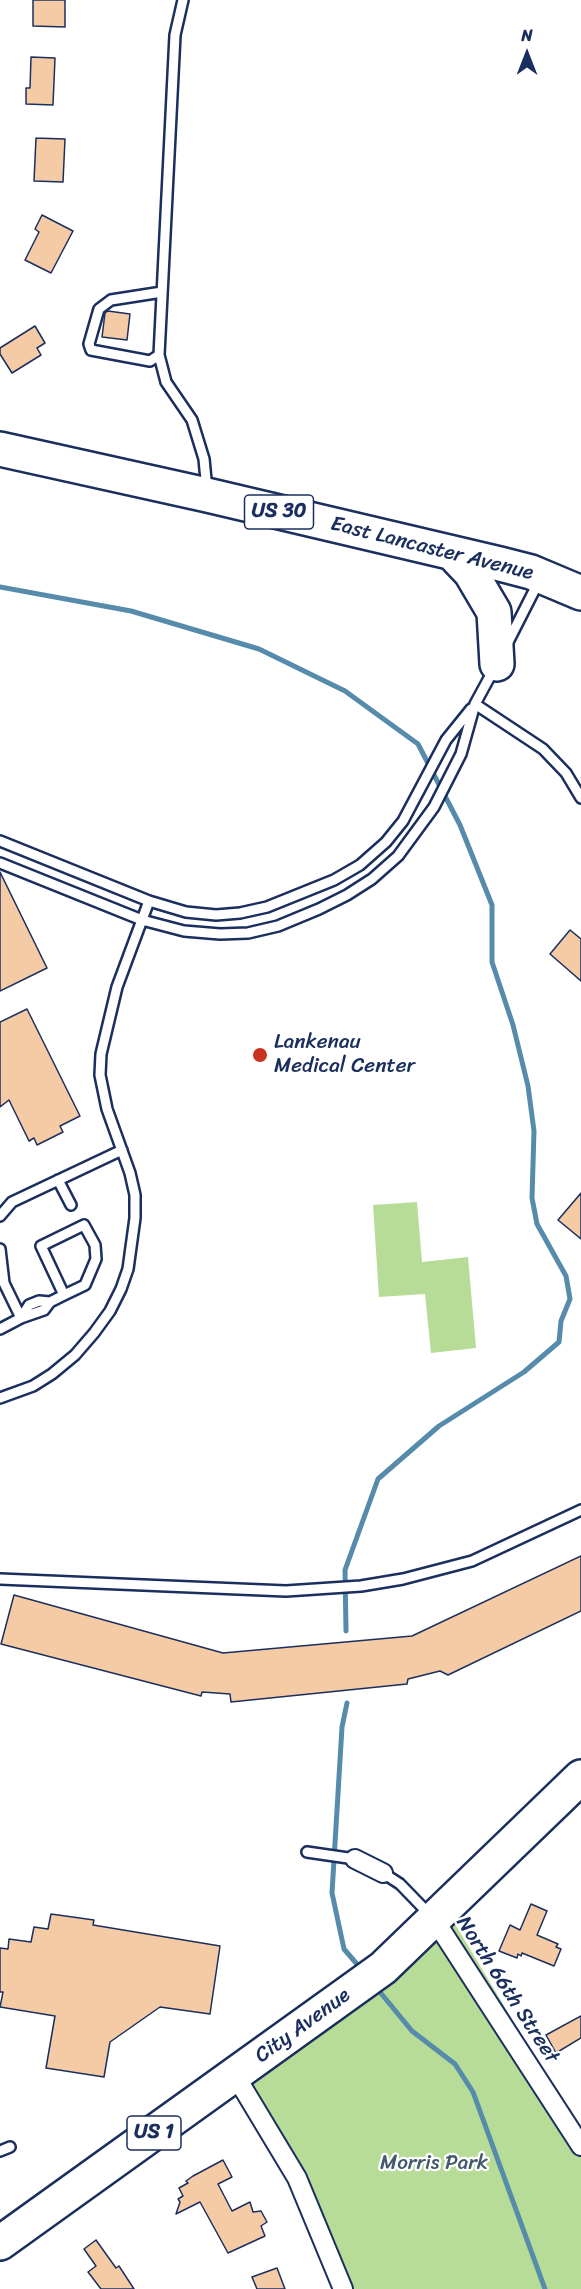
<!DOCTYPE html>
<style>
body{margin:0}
#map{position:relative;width:581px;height:2289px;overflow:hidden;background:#fff;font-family:Sriracha,sans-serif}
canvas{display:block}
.north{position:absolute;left:497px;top:24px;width:60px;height:60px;-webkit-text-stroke:4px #fff;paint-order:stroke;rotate:0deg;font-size:16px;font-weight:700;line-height:24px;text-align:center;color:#1b2f5e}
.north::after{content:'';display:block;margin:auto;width:21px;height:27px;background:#1b2f5e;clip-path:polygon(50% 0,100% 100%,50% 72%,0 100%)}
</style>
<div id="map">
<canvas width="581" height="2289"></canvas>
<div class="north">N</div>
</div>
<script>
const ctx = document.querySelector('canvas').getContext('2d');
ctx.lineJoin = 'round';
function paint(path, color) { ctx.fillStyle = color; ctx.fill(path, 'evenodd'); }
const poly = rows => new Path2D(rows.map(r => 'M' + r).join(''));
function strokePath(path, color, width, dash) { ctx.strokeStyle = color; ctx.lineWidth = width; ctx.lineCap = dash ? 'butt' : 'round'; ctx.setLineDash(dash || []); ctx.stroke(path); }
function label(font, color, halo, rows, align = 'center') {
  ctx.font = font + ' Sriracha,sans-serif'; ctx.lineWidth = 4.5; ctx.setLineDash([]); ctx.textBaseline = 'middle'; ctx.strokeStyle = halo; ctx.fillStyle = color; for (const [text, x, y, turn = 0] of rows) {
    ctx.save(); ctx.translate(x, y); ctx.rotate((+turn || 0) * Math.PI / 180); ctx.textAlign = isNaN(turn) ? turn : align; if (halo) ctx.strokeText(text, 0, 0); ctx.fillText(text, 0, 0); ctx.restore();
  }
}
const green = poly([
 [417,1202,422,1262,468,1257,476,1348,431,1353,425,1294,379,1297,373,1205],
 [449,1914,581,2134,581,2289,348,2289,311,2188,247,2079]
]);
const stream = poly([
 [0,587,131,611,259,649,345,691,418,744,460,825,492,905,492,962,513,1025,528,1086,534,1131,532,1198,537,1224,566,1276,570,1299,561,1321,559,1342,524,1372,439,1426,378,1479,345,1570,346,1631],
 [347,1703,342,1727,332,1893,344,1949,362,1970],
 [375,1986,412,2031,455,2064,473,2092,545,2289]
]);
const building = poly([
 [33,0,65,0,65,27,33,26,33,0],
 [31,57,55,58,53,105,26,104,26,88,30,88,31,57],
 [36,138,65,139,63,182,34,181,36,138],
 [42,215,73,231,51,273,25,260,39,232,35,229,42,215],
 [108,311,130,314,127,340,102,337,105,313,108,311],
 [35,326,45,343,37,348,41,355,12,373,0,354,0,348,35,326],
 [0,872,47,968,0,991,0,872],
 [570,930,581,939,581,981,550,954,570,930],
 [27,1009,80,1116,60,1126,63,1132,37,1145,34,1138,29,1141,9,1100,0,1107,0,1022,27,1009],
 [581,1193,581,1239,558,1220,581,1193],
 [581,1556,581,1611,448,1675,440,1671,408,1679,407,1684,231,1702,230,1694,202,1692,201,1696,1,1644,14,1595,223,1653,412,1636,581,1556],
 [531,1904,547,1911,537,1935,558,1944,556,1947,561,1949,554,1966,522,1953,521,1956,518,1954,517,1958,499,1951,510,1925,520,1930,531,1904],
 [51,1914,94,1920,93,1925,220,1946,210,2014,160,2007,110,2042,104,2077,46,2068,55,2016,0,2007,3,1992,0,1992,0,1948,8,1949,9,1939,31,1942,34,1927,48,1929,51,1914],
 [581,2016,581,2038,556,2053,546,2035,581,2016],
 [223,2160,232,2177,218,2184,232,2211,250,2202,253,2212,261,2211,267,2222,261,2226,265,2236,228,2253,200,2202,176,2214,180,2202,178,2199,183,2196,179,2188,188,2183,186,2181,193,2176,223,2160],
 [96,2240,116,2268,119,2266,134,2289,101,2289,88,2272,96,2266,84,2249,96,2240],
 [277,2268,285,2289,257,2289,252,2277,277,2268]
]);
const lane = poly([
 [183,0,175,35,159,355,166,382,192,420,204,459,207,490],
 [159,355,150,361,91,350,89,344,99,309,111,300,162,292],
 [507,644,539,581],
 [475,704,543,749,566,773,581,798],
 [0,841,149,901,186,912,216,915,240,913,267,907,334,880,360,865,386,842,403,821,446,740,471,709],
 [0,863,142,920,184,931,220,934,248,933,278,926,319,909,347,895,372,879,398,856,434,807,461,754,475,704,494,669],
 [58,1180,71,1205],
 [0,1216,12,1202,122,1150],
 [0,1249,4,1283,21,1318],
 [21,1318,29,1305,39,1301,50,1302,64,1295,85,1285,96,1259,95,1245,84,1225,41,1246,64,1295],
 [0,1329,21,1318,44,1310,50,1302],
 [0,1398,33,1386,52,1374,75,1355,94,1333,110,1311,121,1289,128,1269,135,1218,135,1195,130,1173,107,1109,100,1075,101,1054,117,987,149,901],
 [0,1579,286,1591,361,1586,403,1579,472,1561,581,1510],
 [307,1852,355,1859],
 [383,1873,400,1884,430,1915],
 [0,2151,10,2147]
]);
const street = poly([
 [355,1859,383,1873],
 [434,1919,581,2146],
 [235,2075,297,2178,343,2289]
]);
const highway = poly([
 [0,449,207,495,500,564,531,572,581,593],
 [452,553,471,573,494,612,497,664],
 [0,2243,383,1968,581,1777]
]);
const markers = [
 [260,1055,8,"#c8321e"]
];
const shields = [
 [279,512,69],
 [154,2133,54]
];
const shieldNames = [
 ["US 30",279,512],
 ["US 1",154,2133]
];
const streetNames = [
 ["East Lancaster Avenue",432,549,14],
 ["North 66th Street",507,1990,57],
 ["City Avenue",303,2026,-36]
];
const poiNames = [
 ["Lankenau",274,1043],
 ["Medical Center",274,1067]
];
const parkNames = [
 ["Morris Park",434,2164]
];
paint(green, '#b7dc97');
strokePath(stream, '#568bab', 5);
paint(building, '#f4cba4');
strokePath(building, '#1b2f5e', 1.5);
strokePath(lane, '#1b2f5e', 14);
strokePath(street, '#1b2f5e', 22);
strokePath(highway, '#1b2f5e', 38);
strokePath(lane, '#fff', 9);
strokePath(street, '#fff', 18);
strokePath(highway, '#fff', 33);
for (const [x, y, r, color] of markers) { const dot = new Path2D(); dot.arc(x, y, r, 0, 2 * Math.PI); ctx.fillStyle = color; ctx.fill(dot); strokePath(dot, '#fff', 2); }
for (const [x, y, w] of shields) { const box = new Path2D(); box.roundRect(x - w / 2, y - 17, w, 34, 4.5); ctx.fillStyle = '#fff'; ctx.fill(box); strokePath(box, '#1b2f5e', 1.5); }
label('bold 20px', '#1b2f5e', null, shieldNames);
label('21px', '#1b2f5e', '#fff', streetNames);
label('21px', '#1b2f5e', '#fff', poiNames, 'left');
label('21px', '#425a6c', '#fff', parkNames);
</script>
